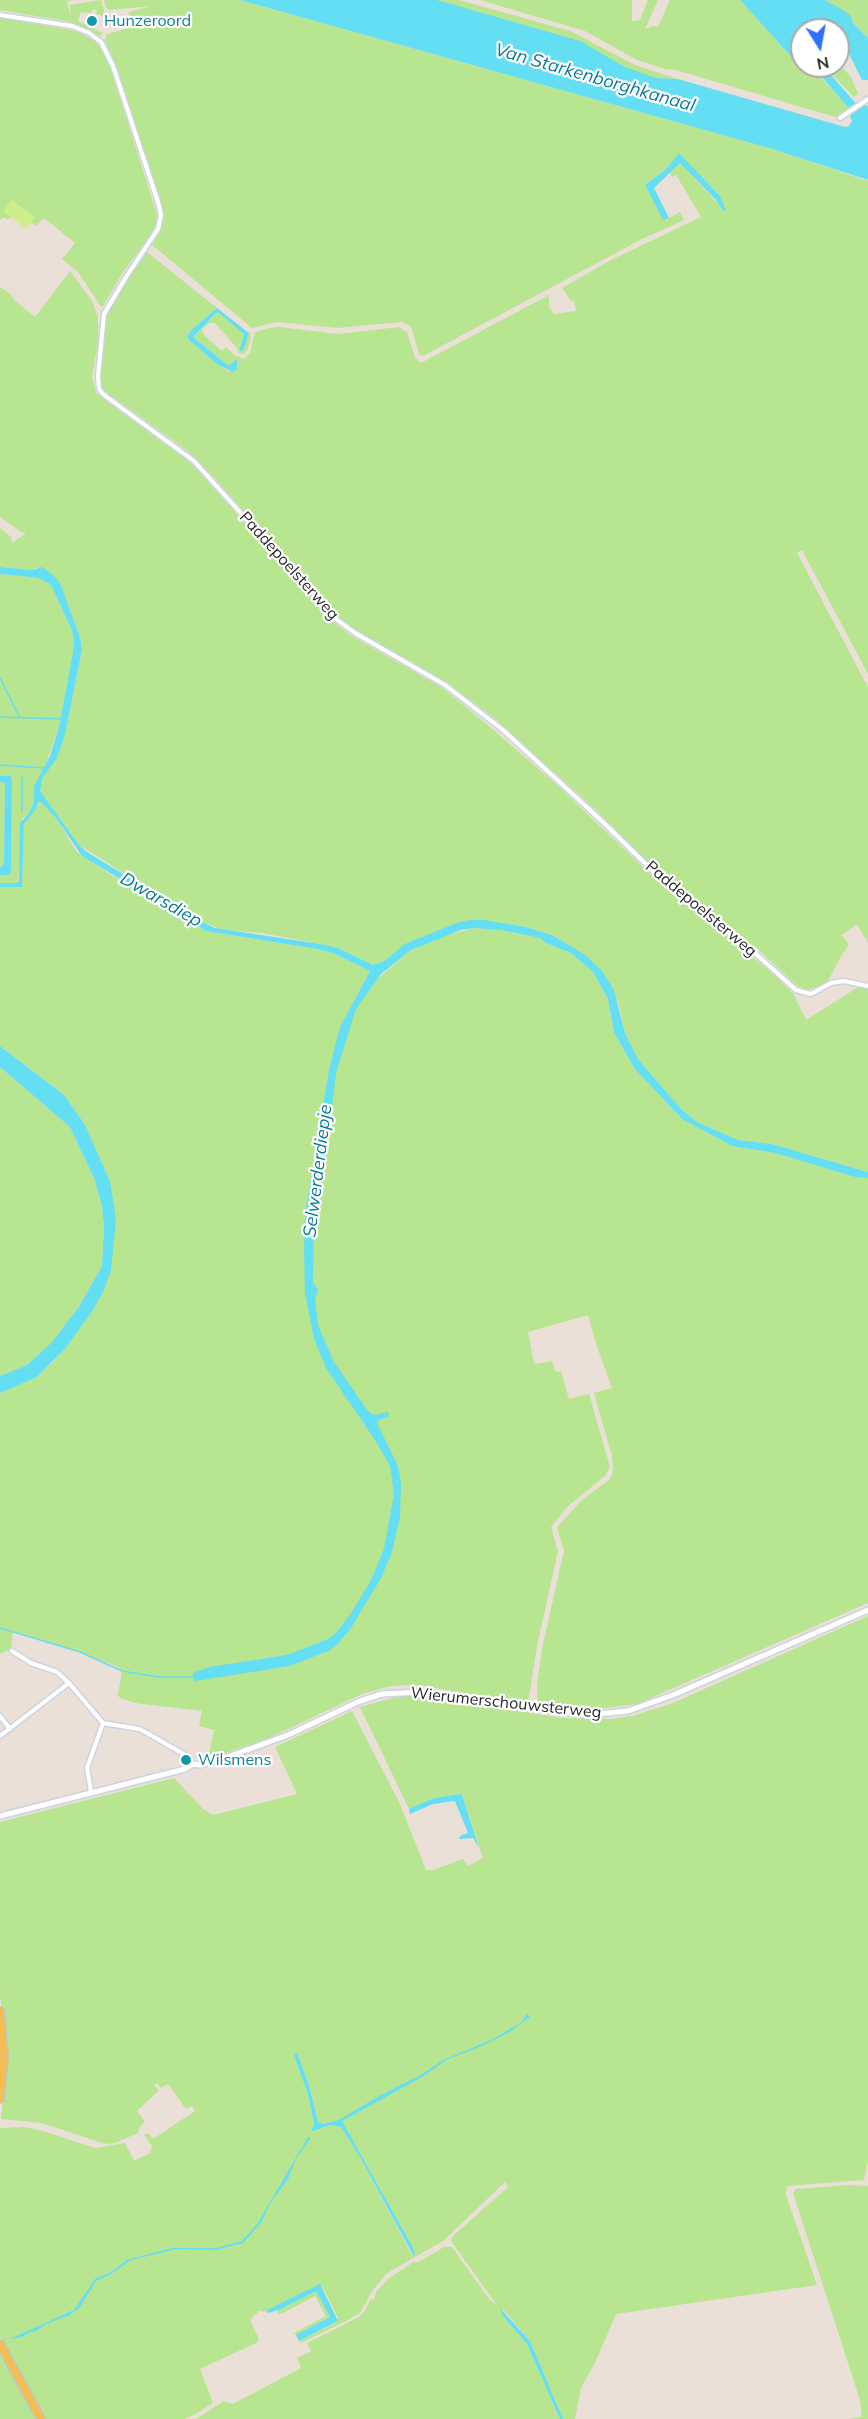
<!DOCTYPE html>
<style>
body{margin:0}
#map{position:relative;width:868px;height:2419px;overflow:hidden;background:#ebe0d7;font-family:Mulish,sans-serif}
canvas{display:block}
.north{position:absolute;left:790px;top:18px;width:60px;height:60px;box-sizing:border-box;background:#fff;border:2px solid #a9a9a9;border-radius:50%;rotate:169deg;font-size:16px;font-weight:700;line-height:24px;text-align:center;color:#272727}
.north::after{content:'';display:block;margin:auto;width:21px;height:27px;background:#3070ff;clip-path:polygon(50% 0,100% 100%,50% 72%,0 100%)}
</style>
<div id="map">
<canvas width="868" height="2419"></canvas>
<div class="north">N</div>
</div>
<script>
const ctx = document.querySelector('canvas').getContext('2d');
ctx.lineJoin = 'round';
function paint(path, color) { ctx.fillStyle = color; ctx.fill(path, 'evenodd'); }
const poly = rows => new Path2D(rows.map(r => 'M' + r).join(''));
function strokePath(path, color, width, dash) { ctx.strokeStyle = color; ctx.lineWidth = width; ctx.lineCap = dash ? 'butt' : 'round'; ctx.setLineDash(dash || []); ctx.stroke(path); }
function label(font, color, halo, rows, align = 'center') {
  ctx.font = font + ' Mulish,sans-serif'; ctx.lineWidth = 4.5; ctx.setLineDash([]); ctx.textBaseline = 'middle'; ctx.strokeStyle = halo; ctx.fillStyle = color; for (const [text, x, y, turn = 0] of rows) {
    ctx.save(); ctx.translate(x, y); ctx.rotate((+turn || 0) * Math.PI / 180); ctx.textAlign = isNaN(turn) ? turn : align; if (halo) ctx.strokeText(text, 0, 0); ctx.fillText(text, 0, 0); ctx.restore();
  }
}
const green = poly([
 [0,0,75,0,67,1,71,17,70,5,101,0,106,17,96,14,97,11,93,9,91,13,81,12,78,21,103,33,99,37,67,21,0,10],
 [104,0,240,0,769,148,868,181,868,674,802,550,797,553,868,687,868,943,857,924,842,935,849,945,841,956,827,983,808,990,796,985,760,951,660,874,597,811,493,717,446,682,345,624,319,598,219,483,189,452,103,390,100,385,107,314,123,285,147,252,217,308,191,330,187,338,229,372,235,361,229,366,193,337,216,313,221,314,244,334,240,348,250,332,251,339,247,350,244,354,239,354,237,348,215,323,209,323,202,330,205,336,222,351,226,347,234,355,244,359,250,353,255,332,269,328,279,327,338,334,399,327,407,332,415,358,421,363,549,295,549,307,554,314,576,311,574,301,571,301,562,288,611,260,701,217,676,175,672,177,670,173,680,163,725,211,720,196,679,154,665,170,645,185,666,220,680,212,684,220,640,240,423,356,419,354,411,326,402,322,337,328,277,322,252,328,152,245,162,228,163,212,121,82,111,53,104,41,107,34,132,27,129,12,151,6,109,10,106,7],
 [437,0,459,0,570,31,635,65,678,79,656,78,636,72],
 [480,0,632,0,632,21,640,20,648,0,658,0,645,29,653,26,658,27,670,0,740,0,794,60,814,71,850,108,839,117,835,117,676,70,665,69,637,60,585,31],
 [826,0,868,0,868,38,852,22],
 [0,17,77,31,98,43,107,57,157,215,157,223,149,237,123,272,102,308,78,272,62,259,75,243,44,218,36,226,31,222,35,218,4,211,11,217,7,220,7,218,2,218,0,221],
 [838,63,851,77,858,94,854,97,824,66,838,66],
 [70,271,92,301,98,318,98,342,92,377,96,393,192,464,332,621,350,635,441,687,483,721,556,784,668,891,700,914,771,972,793,993,806,1020,860,986,868,989,868,1172,772,1144,738,1140,697,1122,681,1109,638,1059,625,1033,618,1001,584,954,552,935,526,927,485,920,456,923,406,944,383,962,373,965,338,948,320,944,262,933,224,930,200,921,79,845,40,791,43,777,65,735,82,650,80,637,60,584,37,567,32,570,0,567,0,528,11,537,12,543,26,533,21,532,0,517,0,287,11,294,14,300,35,317],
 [0,574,39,578,51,585,71,628,74,639,73,652,59,727,42,774,34,786,34,802,29,813,22,819,18,883,0,883,0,875,6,875,11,870,12,795,11,777,0,776],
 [0,782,5,783,4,864,0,867],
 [38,802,42,802,56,818,77,852,111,875,145,893,206,931,317,949,333,953,370,971,341,1026,368,982,376,980,411,950,441,937,474,928,501,930,540,938,546,943,571,953,593,972,608,999,614,1033,635,1069,682,1119,732,1146,775,1153,855,1177,868,1178,868,1603,637,1704,599,1709,538,1704,537,1685,542,1649,564,1551,557,1527,581,1501,610,1479,613,1471,612,1456,594,1393,612,1388,596,1344,588,1315,528,1332,534,1364,552,1361,556,1372,561,1371,569,1399,589,1394,610,1467,606,1475,567,1507,551,1527,558,1551,537,1646,528,1703,416,1685,391,1686,362,1694,269,1738,208,1759,214,1730,199,1726,202,1711,135,1703,120,1698,118,1695,122,1671,118,1667,80,1652,20,1633,13,1632,11,1649,0,1654,0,1393,37,1377,53,1362,64,1350,104,1290,110,1181,84,1123,64,1095,0,1046,0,887,22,886,24,824,36,809],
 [0,1067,70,1127,94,1178,102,1206,104,1228,102,1266,78,1308,52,1342,27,1365,0,1376],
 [868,1616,868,2161,864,2180,787,2186,786,2195,817,2285,616,2314,595,2363,581,2388,575,2419,563,2419,530,2341,503,2309,502,2315,527,2344,560,2419,196,2419,224,2401,233,2404,301,2368,297,2358,311,2351,307,2343,359,2317,364,2312,371,2299,373,2301,377,2291,388,2279,415,2261,415,2263,422,2260,444,2247,452,2247,489,2299,497,2305,451,2241,453,2236,508,2187,505,2182,443,2241,387,2273,372,2291,360,2313,350,2319,301,2343,299,2341,336,2323,338,2318,322,2286,267,2310,268,2312,259,2311,250,2320,258,2337,258,2342,200,2369,213,2403,194,2415,184,2419,46,2419,0,2337,0,2128,24,2127,43,2131,95,2148,125,2143,134,2161,150,2153,152,2146,144,2135,148,2133,153,2139,195,2111,192,2106,186,2109,168,2084,161,2088,157,2083,154,2086,159,2090,137,2111,145,2122,140,2126,138,2133,115,2143,105,2144,42,2123,1,2119,8,2043,0,1997,0,1822,174,1778,203,1809,213,1815,297,1794,275,1747,352,1711,400,1804,426,1870,433,1870,463,1859,468,1866,483,1858,463,1798,460,1794,434,1798,409,1809,360,1707,399,1696,420,1696,563,1718,610,1719,632,1716,673,1703],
 [296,2054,309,2084,318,2122,321,2124,339,2120,342,2121,411,2244,415,2253,412,2255,360,2157,341,2127,330,2125,312,2132,314,2123,306,2085,294,2055],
 [848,2185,868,2186,868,2419,849,2419,862,2417,860,2400,793,2193,796,2189],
 [316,2291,330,2317,296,2335,294,2333,326,2316,315,2296,283,2313,278,2314,277,2311],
 [0,2350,25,2397,38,2419,0,2419]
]);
const pitch = poly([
 [12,200,35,217,26,229,3,211]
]);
const water = poly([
 [240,0,437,0,580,41,625,67,656,78,678,79,845,127,849,126,852,121,850,116,855,111,847,106,813,67,809,70,804,66,824,67,859,107,865,104,868,107,868,180,769,148],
 [740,0,825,0,841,9,851,16,852,22,868,38,868,80,862,80,849,54,838,43,838,30,802,30,802,65,794,60],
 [679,153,720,196,726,211,723,211,716,200,680,163,654,188,669,218,663,220,645,185,665,170],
 [217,308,249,333,243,350,240,351,240,348,244,334,219,313,216,313,193,337,229,366,237,359,237,369,233,372,217,364,187,338,191,330],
 [0,567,32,570,42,567,51,573,60,583,80,637,82,650,65,735,57,758,43,777,40,791,79,845,87,852,200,921,215,928,320,944,338,948,373,965,383,962,405,944,456,923,469,920,485,920,526,927,552,935,584,954,602,971,614,990,625,1033,638,1059,681,1109,697,1122,738,1140,772,1144,868,1172,868,1178,855,1177,775,1153,732,1146,682,1119,635,1069,614,1033,608,999,593,972,571,953,546,943,540,938,501,930,474,928,461,930,411,950,381,974,356,1009,336,1073,329,1134,314,1213,313,1283,318,1290,315,1298,318,1325,334,1362,368,1411,373,1415,388,1412,389,1416,379,1420,377,1423,398,1466,401,1483,400,1517,392,1552,381,1578,351,1628,337,1645,328,1651,290,1666,195,1681,193,1679,193,1673,209,1667,287,1655,328,1639,336,1633,350,1615,371,1580,384,1549,394,1494,390,1466,375,1440,326,1368,314,1339,305,1293,304,1245,306,1209,329,1070,340,1027,370,971,333,953,317,949,206,931,82,856,56,818,41,802,38,802,36,809,24,824,22,887,0,887,0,883,18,883,19,880,20,823,29,813,34,802,34,786,50,756,59,727,73,652,74,639,71,628,51,585,39,578,0,574],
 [0,776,11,776,12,781,11,870,10,874,6,875,0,875,0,867,4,864,5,783,0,782],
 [0,1046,64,1095,84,1123,110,1181,116,1219,111,1270,104,1290,91,1313,64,1350,37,1377,0,1393,0,1376,27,1365,52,1342,78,1308,102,1266,104,1228,102,1206,94,1178,70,1127,0,1067],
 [460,1794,462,1795,479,1848,473,1838,459,1839,460,1836,468,1833,455,1801,433,1804,410,1814,409,1809,434,1798],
 [527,2014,530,2017,511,2031,482,2046,448,2059,422,2077,342,2121,411,2244,415,2253,413,2255,360,2157,341,2127,330,2125,311,2132,314,2123,308,2094,294,2055,297,2053,309,2085,318,2122,323,2124,339,2120,379,2096,421,2075,443,2060,491,2040,522,2022],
 [308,2137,311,2137,295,2161,288,2179,270,2204,261,2223,243,2243,215,2250,177,2249,131,2260,111,2274,96,2281,80,2307,70,2315,46,2324,36,2331,30,2332,22,2337,10,2339,74,2310,95,2279,111,2272,127,2260,172,2248,216,2248,242,2241,258,2223],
 [320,2284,338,2321,299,2341,296,2335,330,2317,316,2291,279,2310,268,2313,267,2310],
 [501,2309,530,2341,563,2419,560,2419,527,2344,502,2315]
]);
const stream = poly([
 [0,678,19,716],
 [0,717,61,719],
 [0,765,44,768],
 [22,811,22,776],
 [0,1628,80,1652,122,1671,158,1677,194,1677]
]);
const minor = poly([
 [0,15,72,26,89,33,101,42,113,66,158,202,161,215,158,229,126,277,104,314,98,376,99,389,104,395,194,461,336,619,355,633,445,685,503,730,605,824,666,884,756,954,796,990,811,994,831,983,844,981,868,986],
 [840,118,868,99],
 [12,1651,31,1663,57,1672,69,1683],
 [0,1716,10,1729],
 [0,1736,69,1683,103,1723,139,1729,147,1733,187,1756,193,1764],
 [91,1791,87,1768,103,1723]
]);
const tertiary = poly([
 [0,1816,185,1769,193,1764,200,1765,225,1758,288,1735,360,1701,382,1694,420,1692,493,1704,588,1715,628,1711,673,1695,868,1610]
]);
const primary = poly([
 [0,2011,4,2056,0,2099],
 [0,2344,41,2419]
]);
const markers = [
 [92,21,6,"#0f9aa8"],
 [186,1760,6,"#0f9aa8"]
];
const cultureNames = [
 ["Hunzeroord",104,21],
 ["Wilsmens",198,1760]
];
const streetNames = [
 ["Paddepoelsterweg",289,566,48],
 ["Paddepoelsterweg",701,909,40],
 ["Wierumerschouwsterweg",506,1703,6]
];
const waterNames = [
 ["Van Starkenborghkanaal",595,78,16],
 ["Dwarsdiep",161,900,30],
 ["Selwerderdiepje",318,1171,-83]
];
paint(green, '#b7e590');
paint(pitch, '#cfed8b');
paint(water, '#64def3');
strokePath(stream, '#64def3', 1.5);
strokePath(minor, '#ccd3e1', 7);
strokePath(tertiary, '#ccd3e1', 8);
strokePath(primary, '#c3c3c3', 10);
strokePath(minor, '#fff', 4);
strokePath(tertiary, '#fff', 5);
strokePath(primary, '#f6bb51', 7);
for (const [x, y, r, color] of markers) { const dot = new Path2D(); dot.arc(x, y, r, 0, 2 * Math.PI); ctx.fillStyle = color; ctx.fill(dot); strokePath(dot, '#fff', 2); }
label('16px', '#0d838f', '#fff', cultureNames, 'left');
label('16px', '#272727', '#fff', streetNames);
label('italic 18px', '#077a9a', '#fff', waterNames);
</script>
